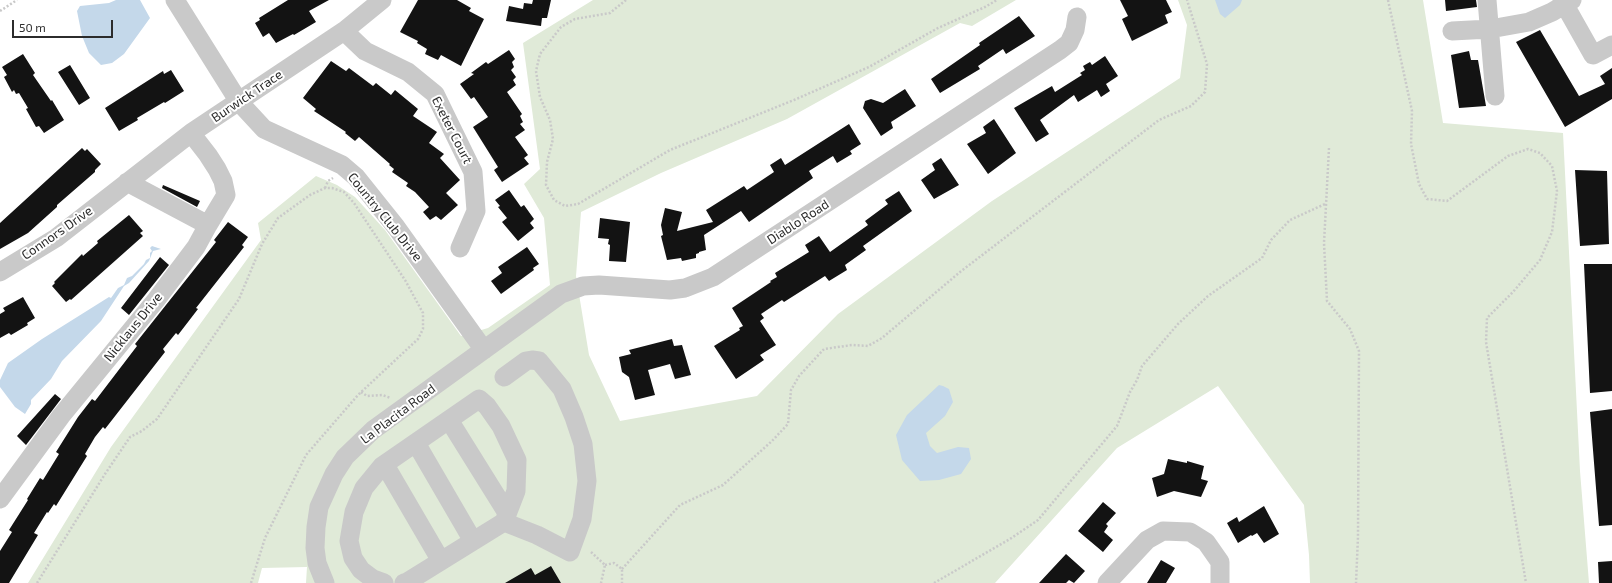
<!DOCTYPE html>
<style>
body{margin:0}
#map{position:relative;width:1612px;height:583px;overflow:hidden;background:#fff;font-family:"Exo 2",sans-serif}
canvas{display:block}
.scale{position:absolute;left:12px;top:20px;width:101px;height:18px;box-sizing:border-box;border:2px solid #2c2c2c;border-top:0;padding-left:5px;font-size:12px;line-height:14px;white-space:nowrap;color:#2c2c2c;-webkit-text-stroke:3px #fff;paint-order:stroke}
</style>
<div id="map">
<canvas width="1612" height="583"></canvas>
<div class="scale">50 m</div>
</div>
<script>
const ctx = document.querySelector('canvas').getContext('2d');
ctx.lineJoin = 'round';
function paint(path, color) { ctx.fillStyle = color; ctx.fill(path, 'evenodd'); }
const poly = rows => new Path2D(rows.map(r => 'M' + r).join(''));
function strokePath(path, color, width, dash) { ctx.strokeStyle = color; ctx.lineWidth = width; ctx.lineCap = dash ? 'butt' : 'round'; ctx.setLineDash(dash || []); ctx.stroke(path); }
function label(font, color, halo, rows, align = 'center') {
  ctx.font = font + ' "Exo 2",sans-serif'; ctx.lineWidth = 4; ctx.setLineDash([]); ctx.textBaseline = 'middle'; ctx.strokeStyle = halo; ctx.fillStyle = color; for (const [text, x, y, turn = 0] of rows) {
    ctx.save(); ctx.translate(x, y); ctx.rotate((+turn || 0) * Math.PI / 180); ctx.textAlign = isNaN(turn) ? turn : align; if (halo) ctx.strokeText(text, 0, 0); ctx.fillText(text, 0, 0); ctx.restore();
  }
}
const green = poly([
 [593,0,1016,0,972,26,960,23,787,119,661,173,581,212,576,276,589,355,620,421,757,396,838,314,992,201,1180,78,1187,25,1178,0,1423,0,1443,123,1563,133,1580,471,1589,583,1310,583,1309,555,1304,505,1218,386,1117,448,995,583,306,583,307,567,262,568,258,583,28,583,111,447,261,240,258,223,316,176,337,185,355,197,385,230,461,336,488,328,550,285,544,218,524,184,540,169,523,43]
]);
const water = poly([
 [116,0,140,0,150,18,124,54,112,63,101,65,89,53,82,36,77,11,80,6,109,3],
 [1215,0,1242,0,1240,5,1225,18,1220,14],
 [152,246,161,249,153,251,149,261,129,283,124,286,101,321,62,361,51,379,31,400,31,404,25,414,15,407,0,387,0,380,8,363,42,339,109,297,111,298,118,288,124,285,127,278,132,276,144,264,146,260,150,258,150,253,152,251,150,248],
 [939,385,943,386,949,389,953,402,945,416,926,433,930,446,937,453,958,447,969,448,971,459,961,474,939,480,920,481,902,460,896,435,907,415]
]);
const building = poly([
 [288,0,329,0,309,11,316,22,294,35,293,34,276,43,269,33,263,37,255,23,260,20,259,18],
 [418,0,457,0,471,8,469,11,484,19,461,66,441,55,438,60,425,54,427,49,417,43,418,41,400,32],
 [533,0,551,0,547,18,542,18,541,26,506,21,509,6,523,9,524,3,532,4],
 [1120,0,1166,0,1172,12,1165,15,1168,23,1132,41,1122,19,1128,16],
 [1445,0,1476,0,1477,7,1446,11],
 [1019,16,1035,36,1006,54,1003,49,978,66,980,69,940,93,931,79,980,45,979,43],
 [1540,30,1579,96,1605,84,1600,76,1612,68,1612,99,1565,127,1516,42],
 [509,50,515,59,512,62,514,67,511,70,516,77,513,80,516,85,507,92,522,114,520,116,523,122,520,124,525,130,515,137,528,155,524,158,529,164,502,182,494,170,498,167,473,127,488,117,474,97,471,99,460,84,474,74,471,73,486,62,488,64],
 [1469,51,1471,60,1478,60,1486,106,1459,108,1451,55],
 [23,54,35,73,33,75,51,101,52,100,64,120,44,133,39,126,36,127,26,109,28,108,19,93,16,94,14,90,12,92,4,77,7,75,2,67],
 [1105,56,1118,76,1106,84,1110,91,1101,97,1097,90,1078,102,1074,95,1040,120,1049,134,1036,142,1014,108,1052,86,1055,92,1082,75,1080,73,1085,70,1083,66,1090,62,1092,65],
 [331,61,346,71,349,68,373,86,376,83,391,95,395,90,418,109,413,116,437,132,429,143,444,154,440,158,460,180,446,193,458,205,441,220,436,216,430,220,423,212,429,207,415,192,406,186,408,183,392,172,394,169,389,165,390,164,359,137,355,141,345,133,346,132,314,111,316,109,303,98],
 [70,65,90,98,79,105,58,72],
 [171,70,184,91,165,103,164,102,137,118,138,120,119,131,105,108,163,71,164,74],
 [905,89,916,106,891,122,893,128,881,136,863,108,865,101,871,99,883,103],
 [994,119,1016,153,988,174,967,144,986,133,983,127],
 [849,124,861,144,850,151,852,154,837,163,833,156,809,171,813,178,749,222,741,211,704,235,706,250,699,252,699,253,696,254,696,258,682,261,681,258,667,260,661,236,663,235,661,225,665,208,682,212,677,231,713,222,706,210,744,186,747,190,774,172,770,165,781,158,785,165],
 [82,148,85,151,87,149,101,164,95,170,95,172,57,205,57,207,28,233,0,249,0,223],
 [941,158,959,185,934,199,921,180,935,170,932,164],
 [1575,170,1607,171,1609,244,1580,246],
 [163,185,200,201,197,207,162,188],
 [509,190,521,207,524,205,534,219,530,223,534,228,518,241,502,222,507,218,498,207,500,206,495,200],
 [899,191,912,211,863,246,866,250,845,265,847,270,829,281,825,276,784,302,782,300,761,314,764,318,760,321,776,345,760,355,764,360,736,379,714,346,740,330,739,328,743,326,732,308,771,282,770,281,777,277,775,273,809,252,805,245,819,236,830,252,868,225,865,221,888,204,885,200],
 [129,215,143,231,140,233,143,236,71,300,70,299,66,302,52,286,55,283,54,282,82,254,83,256,98,243,97,241],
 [600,218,630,222,626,262,609,261,610,245,608,244,609,239,598,238],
 [228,222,248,237,242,245,244,247,196,308,198,309,178,335,176,333,163,349,165,352,105,429,103,427,95,437,85,454,87,456,56,506,54,504,48,513,47,512,34,533,38,535,9,583,0,583,0,551,12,532,9,530,28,500,27,499,40,478,43,480,59,454,56,452,78,417,92,399,95,401,137,346,135,344,216,242,214,240],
 [527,247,539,264,533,268,534,270,501,294,491,281,502,273,498,267],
 [160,257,169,265,129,315,121,308],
 [1584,264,1612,264,1612,391,1590,393],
 [23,297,35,318,27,323,28,325,11,335,9,333,0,338,0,314,5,311,3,308],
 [672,339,674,346,682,345,691,375,675,379,670,364,648,370,655,395,635,400,629,377,622,372,619,357,631,354,629,350],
 [55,394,61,399,26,445,17,436],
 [1612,409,1612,525,1599,526,1590,412],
 [1168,459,1187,463,1187,461,1204,466,1201,479,1208,481,1201,497,1174,491,1157,497,1152,478,1164,474],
 [1103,502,1116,513,1106,524,1108,526,1104,532,1113,540,1103,552,1078,531],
 [1264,506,1279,534,1264,543,1257,533,1252,536,1251,535,1238,543,1227,523,1237,517,1239,522],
 [1066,554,1085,571,1074,583,1069,580,1066,583,1039,583],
 [1161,560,1175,568,1166,583,1147,583],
 [1612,561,1612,583,1599,583,1598,562],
 [551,566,561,583,505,583,531,568,535,575]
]);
const path = poly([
 [626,0,610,13,575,19,561,27,540,54,536,71,540,97,550,120,553,139,547,162,546,185,554,200,565,206,578,204,670,150,794,100,869,67,938,28,985,7,997,0],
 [1388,0,1412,111,1411,144,1419,184,1427,199,1447,201,1508,156,1528,149,1540,153,1552,166,1557,191,1552,232,1540,260,1513,292,1487,318,1486,342,1526,583],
 [0,11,17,0],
 [1329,148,1324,243,1327,301,1350,329,1359,351,1358,537,1356,583],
 [325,188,328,181,333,178],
 [361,392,367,396,382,395,391,398],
 [591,552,605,565,601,583],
 [605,565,614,563,622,569,622,583],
 [622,569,680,505,723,485,772,441,788,424,791,390,799,376,824,349,852,345,868,346,882,338,960,272,1159,120,1191,106,1205,92,1207,64,1187,0],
 [37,583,105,474,130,437,142,431,157,419,239,299,262,244,278,218,310,195,325,188,332,188,344,192,354,203,405,280,423,313,423,329,418,339,358,395,306,455,265,538,251,583],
 [934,583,1010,539,1038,520,1117,426,1130,392,1137,380,1142,366,1178,324,1208,296,1262,258,1271,240,1290,220,1325,204]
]);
const minor = poly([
 [175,0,239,102,264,129,342,165,356,177,396,227,484,350],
 [1487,0,1495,96],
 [1562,0,1593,55,1612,45],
 [344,31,365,51,408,72,435,94,473,172,476,211,460,248],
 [1452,31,1490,29,1529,22,1552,12,1572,0],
 [191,133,208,155,217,169,223,181,226,195,208,225],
 [0,272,56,238,191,133,344,31,382,0],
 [504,377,526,361,532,360,539,361,562,389,574,417,583,444,587,481,582,519,570,552,537,535,504,522],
 [449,420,507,513],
 [416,443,473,541],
 [385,465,441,561],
 [0,499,61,416,156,300,196,247,208,225,127,182],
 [325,583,317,563,315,548,316,527,319,507,334,474,345,457,373,430,561,294,583,286,599,285,670,290,685,288,713,277,1060,50,1069,43,1075,30,1077,17],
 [384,583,373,579,361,570,353,558,349,541,354,512,364,488,382,466,479,399,487,406,501,426,517,460,516,491,504,522,407,582,404,583],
 [1107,583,1147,540,1163,531,1190,532,1206,542,1220,562,1220,583]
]);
const streetNames = [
 ["Burwick Trace",247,96,-34],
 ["Exeter Court",452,130,63],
 ["Country Club Drive",385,217,51],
 ["Diablo Road",798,222,-33],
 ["Connors Drive",57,233,-35],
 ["Nicklaus Drive",133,327,-51],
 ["La Placita Road",398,414,-37]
];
paint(green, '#e0ead8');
paint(water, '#c4d8ea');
paint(building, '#131313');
strokePath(path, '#c9c9c9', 2.5, [2, 2]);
strokePath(minor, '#c9c9c9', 19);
label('13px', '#2c2c2c', '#fff', streetNames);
</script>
